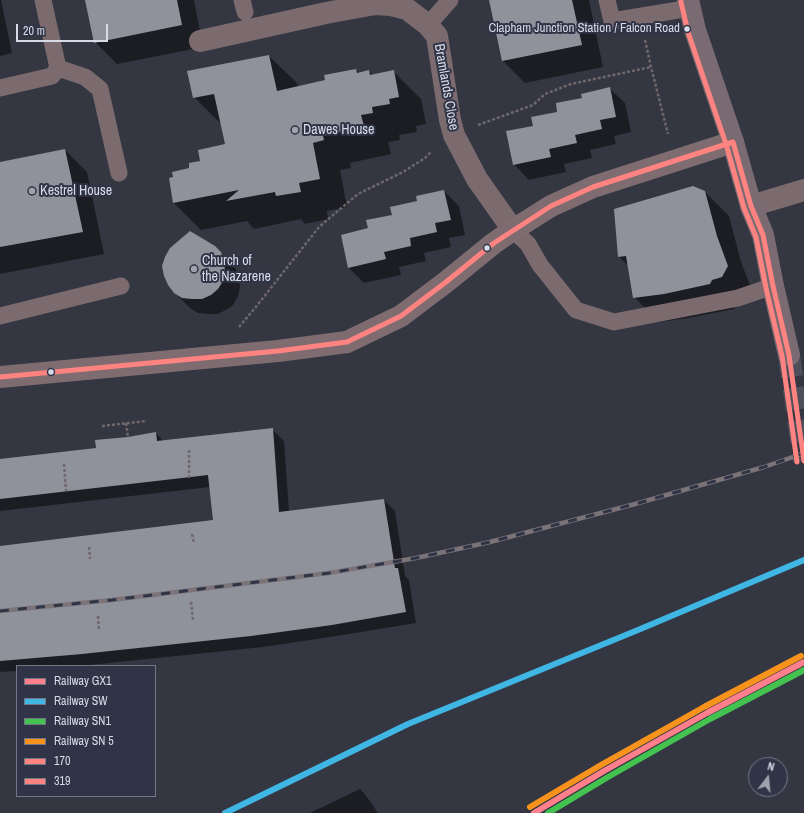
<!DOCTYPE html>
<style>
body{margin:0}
#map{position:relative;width:804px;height:813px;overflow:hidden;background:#343741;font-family:"Archivo Narrow",sans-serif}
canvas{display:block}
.legend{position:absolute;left:16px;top:665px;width:140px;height:132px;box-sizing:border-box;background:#2f3446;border:1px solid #737786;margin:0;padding:5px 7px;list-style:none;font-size:12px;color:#d8dbe7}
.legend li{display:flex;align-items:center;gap:8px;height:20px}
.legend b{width:20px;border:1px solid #737786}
.north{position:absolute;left:748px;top:757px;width:40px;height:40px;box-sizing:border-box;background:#2f3446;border:1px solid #737786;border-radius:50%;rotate:16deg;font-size:11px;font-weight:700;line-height:16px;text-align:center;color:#d8dbe7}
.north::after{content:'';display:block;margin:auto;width:14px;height:18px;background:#9fa2ad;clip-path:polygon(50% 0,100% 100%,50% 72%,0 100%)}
.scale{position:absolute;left:16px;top:24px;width:92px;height:18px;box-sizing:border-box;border:2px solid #d8dbe7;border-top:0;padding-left:5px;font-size:12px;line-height:14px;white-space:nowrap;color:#d8dbe7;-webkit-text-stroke:3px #2f3446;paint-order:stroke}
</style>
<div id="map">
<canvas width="804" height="813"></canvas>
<ul class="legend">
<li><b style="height:5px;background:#ff808c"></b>Railway GX1</li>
<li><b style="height:5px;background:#40b6e5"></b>Railway SW</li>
<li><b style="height:5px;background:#44c250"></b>Railway SN1</li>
<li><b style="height:5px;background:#f7931d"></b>Railway SN 5</li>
<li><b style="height:5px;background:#ff8380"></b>170</li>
<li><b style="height:5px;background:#ff8380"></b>319</li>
</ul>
<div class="north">N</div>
<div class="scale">20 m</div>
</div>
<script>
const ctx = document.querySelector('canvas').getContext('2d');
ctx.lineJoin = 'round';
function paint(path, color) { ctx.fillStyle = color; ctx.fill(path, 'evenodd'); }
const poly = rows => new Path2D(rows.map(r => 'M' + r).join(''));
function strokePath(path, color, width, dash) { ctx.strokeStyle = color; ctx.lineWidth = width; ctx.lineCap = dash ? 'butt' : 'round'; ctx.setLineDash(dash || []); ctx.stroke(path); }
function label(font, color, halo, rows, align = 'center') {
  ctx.font = font + ' "Archivo Narrow",sans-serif'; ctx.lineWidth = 4; ctx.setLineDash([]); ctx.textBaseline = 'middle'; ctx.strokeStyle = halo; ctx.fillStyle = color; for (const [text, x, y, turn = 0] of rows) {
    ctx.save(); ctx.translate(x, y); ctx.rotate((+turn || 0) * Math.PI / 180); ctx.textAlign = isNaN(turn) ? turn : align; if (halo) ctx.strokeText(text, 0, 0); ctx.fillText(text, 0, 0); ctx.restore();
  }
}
const shadow = poly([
 [0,0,1,0,12,53,0,56],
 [86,0,194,0,203,47,117,64,95,42],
 [490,0,589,0,603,67,525,83,503,61],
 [269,56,297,83,298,87,326,81,356,70,359,73,369,71,373,75,393,71,421,99,426,124,416,126,417,132,399,135,400,140,388,142,391,154,350,163,351,168,340,170,347,207,327,211,328,219,305,224,301,219,254,229,247,221,201,230,174,203,191,169,226,144,222,125,194,97],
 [609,88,625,103,631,132,614,136,616,144,590,150,592,158,564,164,566,172,529,180,514,164,534,126,583,99],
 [65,150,87,172,104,254,0,274,0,163],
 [444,191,459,206,465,235,449,238,451,247,424,253,426,261,399,267,401,275,364,283,349,268,369,229,418,202],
 [705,192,729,216,741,262,752,290,736,304,734,309,688,318,659,322,634,297,629,266,619,257],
 [214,246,236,269,239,278,240,287,238,296,233,305,226,310,217,314,208,314,198,313,190,308,174,292],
 [273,430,284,441,289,511,384,500,395,511,405,576,409,580,416,623,343,635,263,647,80,666,17,666,17,671,0,672,0,547,214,521,210,487,0,511,0,460,97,449,128,438,156,433,164,442],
 [360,789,367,797,378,813,310,813]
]);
const building = poly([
 [85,0,177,0,182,25,94,43],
 [489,0,572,0,582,45,502,61],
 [269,55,277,91,325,80,324,75,356,69,357,73,369,70,370,75,394,70,399,97,389,99,390,104,372,107,373,113,361,115,364,126,323,136,324,140,313,143,320,179,299,183,301,192,276,196,275,192,226,201,239,190,173,203,169,178,173,177,172,172,189,168,189,163,200,161,198,150,225,144,214,94,193,98,187,71],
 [610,87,616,117,600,120,602,129,575,135,577,143,549,149,551,157,513,165,506,131,533,126,531,117,557,112,556,103,582,98,581,94],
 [65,149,83,232,0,247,0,162],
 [693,186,705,191,717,236,728,266,722,277,712,280,710,284,664,294,633,298,626,256,618,257,614,209],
 [444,190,451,220,435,223,437,232,410,238,411,246,384,252,386,259,348,268,341,235,368,228,366,220,392,215,390,207,417,201,416,196],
 [190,231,215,246,221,252,224,262,225,271,223,281,218,289,211,295,202,299,192,299,182,298,174,293,168,285,164,276,162,266,165,257,170,248],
 [273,428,279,512,384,499,395,568,398,568,406,612,332,625,251,636,82,654,0,661,0,546,213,520,208,475,0,499,0,459,96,448,95,440,128,437,156,432,157,441]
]);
const primaryTunnel = poly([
 [789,355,804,461]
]);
const path = poly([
 [645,40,651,67,668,134],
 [478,125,533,105,545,94,571,84,651,67],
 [239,327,255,308,319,227,358,194,403,172,425,158,432,151],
 [126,423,128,437],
 [102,426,147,421],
 [64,464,66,491],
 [189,478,189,449],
 [192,534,194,543],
 [89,547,90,559],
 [191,602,193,620],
 [98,616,99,631]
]);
const lane = poly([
 [43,0,58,68,85,77,100,89,119,173],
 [242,0,245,12],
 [607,0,612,21,690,8],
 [428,25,450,0],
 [0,88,52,76,58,68],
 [513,230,528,244,540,265,576,310,614,322,738,298,773,286],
 [0,316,121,286]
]);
const street = poly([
 [200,41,326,13,375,4,391,5,407,9,428,25,437,36,450,120,454,135,477,179,513,230],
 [751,206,804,190]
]);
const secondary = poly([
 [0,377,278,351,347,342,401,316,446,282,494,243,513,230,551,206,593,187,733,142]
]);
const primary = poly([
 [688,0,695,30,733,142,751,206,763,235,773,286,789,355]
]);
const rail = poly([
 [0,611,112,600,329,573,416,558,490,542,635,504,764,467,804,453]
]);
const bus1 = poly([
 [733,142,751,206,763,235,773,286,789,355,804,461],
 [0,377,278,351,347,342,401,316,446,282,494,243,551,206,593,187,733,142]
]);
const bus2 = poly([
 [681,2,688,32,726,144,744,208,756,237,766,288,782,356,797,462]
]);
const rail1 = poly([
 [534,813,604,771,707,713,804,662]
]);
const rail2 = poly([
 [225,813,408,724,638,630,804,560]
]);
const rail3 = poly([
 [548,813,608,777,710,719,804,670]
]);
const rail4 = poly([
 [530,807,601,765,704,707,801,656]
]);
const markers = [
 [687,29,3.5,"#d8dbe7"],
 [295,130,4,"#9fa2ad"],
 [32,191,4,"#9fa2ad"],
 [487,248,3.5,"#d8dbe7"],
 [194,269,4,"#9fa2ad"],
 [51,372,3.5,"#d8dbe7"]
];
const busNames = [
 ["Clapham Junction Station / Falcon Road",680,29]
];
const streetNames = [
 ["Bramlands Close",446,87,80]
];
const poiNames = [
 ["Dawes House",303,130],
 ["Kestrel House",40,191],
 ["Church of",202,261],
 ["the Nazarene",202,277]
];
paint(shadow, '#0007');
paint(building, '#90929b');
strokePath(primaryTunnel, '#4d505a', 22, [22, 11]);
strokePath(path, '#70676c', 2.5, [3, 2]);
strokePath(lane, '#7b6b6e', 17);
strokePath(street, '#7b6b6e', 22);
strokePath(secondary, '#7f6c71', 22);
strokePath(primary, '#7a6a71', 22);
strokePath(rail, '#7c7379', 4.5);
strokePath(rail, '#2f3446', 3, [9]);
strokePath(bus1, '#ff8380', 5);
strokePath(bus2, '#ff8380', 5);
strokePath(rail1, '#ff808c', 6);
strokePath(rail2, '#40b6e5', 6);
strokePath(rail3, '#44c250', 6);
strokePath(rail4, '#f7931d', 6);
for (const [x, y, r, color] of markers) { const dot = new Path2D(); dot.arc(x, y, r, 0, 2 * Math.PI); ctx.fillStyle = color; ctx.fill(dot); strokePath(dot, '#2f3446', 1.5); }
label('13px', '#d8dbe7', '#2f3446', busNames, 'right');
label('14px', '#d8dbe7', '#2f3446', streetNames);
label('14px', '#d8dbe7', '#2f3446', poiNames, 'left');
</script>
